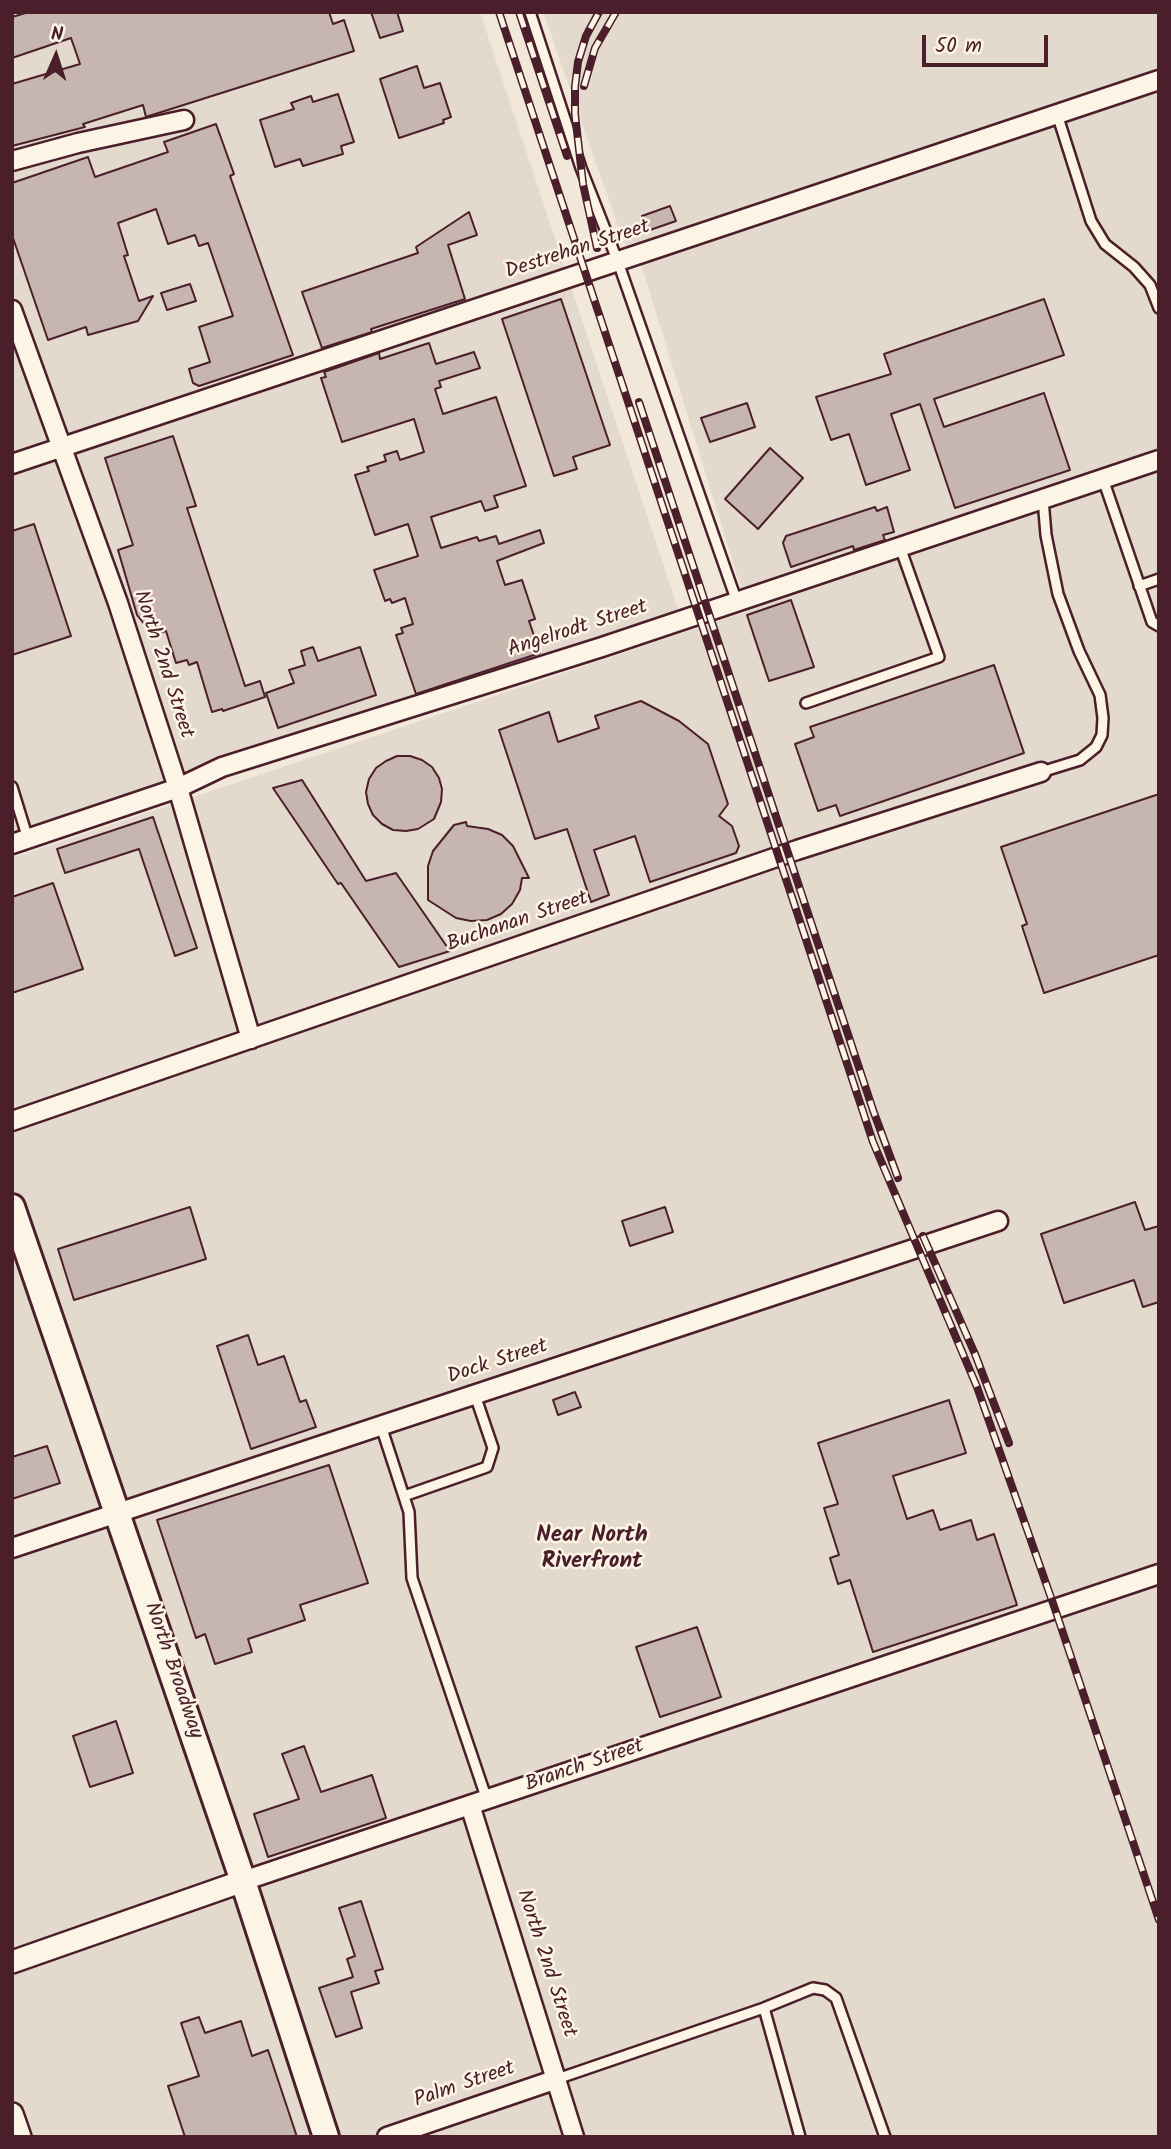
<!DOCTYPE html>
<style>
body{margin:0}
#map{position:relative;width:1171px;height:2149px;overflow:hidden;background:#f1e8da;font-family:Kalam,sans-serif}
canvas{display:block}
.frame{position:absolute;inset:0;border:14px solid #4a1f2b;pointer-events:none}
.north{position:absolute;left:21px;top:21px;width:70px;height:70px;-webkit-text-stroke:5px #fcf5e5;paint-order:stroke;rotate:3deg;font-size:19px;font-weight:700;line-height:28px;text-align:center;color:#4a1f2b}
.north::after{content:'';display:block;margin:auto;width:24px;height:32px;background:#4a1f2b;clip-path:polygon(50% 0,100% 100%,50% 72%,0 100%)}
.scale{position:absolute;left:922px;top:35px;width:126px;height:32px;box-sizing:border-box;border:4px solid #4a1f2b;border-top:0;padding-left:9px;font-size:21px;line-height:24px;white-space:nowrap;color:#4a1f2b;-webkit-text-stroke:5px #fcf5e5;paint-order:stroke}
</style>
<div id="map">
<canvas width="1171" height="2149"></canvas>
<div class="frame"></div>
<div class="north">N</div>
<div class="scale">50 m</div>
</div>
<script>
const ctx = document.querySelector('canvas').getContext('2d');
ctx.lineJoin = 'round';
function paint(path, color) { ctx.fillStyle = color; ctx.fill(path, 'evenodd'); }
const poly = rows => new Path2D(rows.map(r => 'M' + r).join(''));
function strokePath(path, color, width, dash) { ctx.strokeStyle = color; ctx.lineWidth = width; ctx.lineCap = dash ? 'butt' : 'round'; ctx.setLineDash(dash || []); ctx.stroke(path); }
function label(font, color, halo, rows, align = 'center') {
  ctx.font = font + ' Kalam,sans-serif'; ctx.lineWidth = 5; ctx.setLineDash([]); ctx.textBaseline = 'middle'; ctx.strokeStyle = halo; ctx.fillStyle = color; for (const [text, x, y, turn = 0] of rows) {
    ctx.save(); ctx.translate(x, y); ctx.rotate((+turn || 0) * Math.PI / 180); ctx.textAlign = isNaN(turn) ? turn : align; if (halo) ctx.strokeText(text, 0, 0); ctx.fillText(text, 0, 0); ctx.restore();
  }
}
const built = poly([
 [12,12,480,12,679,612,12,838],
 [543,12,1159,12,1159,2137,12,2137,12,858,748,611,642,267,624,243]
]);
const building = poly([
 [29,12,329,12,333,24,344,20,354,51,152,115,146,117,143,105,83,124,85,127,12,146,12,84,80,64,71,38,12,58,12,17,29,12],
 [371,12,397,12,403,31,380,38,371,12],
 [417,66,424,88,440,83,451,117,443,120,444,123,399,138,380,79,417,66],
 [338,94,354,142,341,146,343,154,303,166,300,159,275,167,260,120,294,109,291,103,311,96,313,102,338,94],
 [216,124,234,174,230,176,293,355,199,386,193,383,189,369,210,362,199,327,233,316,208,243,199,246,195,235,168,244,156,209,118,223,128,255,124,256,139,301,153,296,138,321,88,335,86,327,48,340,12,235,12,183,88,157,95,177,168,152,164,142,216,124],
 [670,206,676,221,647,231,642,216,670,206],
 [469,212,477,235,448,245,465,299,371,329,372,332,322,348,302,292,418,253,416,247,469,212],
 [190,284,196,301,167,310,161,293,190,284],
 [561,299,610,445,573,457,577,469,554,476,502,319,561,299],
 [1044,299,1064,355,934,399,944,427,1044,393,1070,470,955,508,920,404,891,414,910,470,866,485,849,434,831,440,816,397,891,374,884,354,1044,299],
 [429,343,436,364,474,352,480,368,439,381,441,387,435,389,443,414,496,397,526,486,494,496,498,507,485,511,481,501,431,517,441,548,477,537,479,541,496,536,499,544,540,530,544,543,497,561,505,585,522,580,535,619,529,621,540,653,416,694,396,635,403,633,401,628,413,624,405,598,392,603,390,599,385,601,374,570,418,556,408,524,375,535,355,475,369,471,367,467,386,461,384,455,397,451,400,460,424,452,414,419,342,442,321,378,326,377,324,372,379,353,380,359,429,343],
 [747,403,755,427,710,442,701,418,747,403],
 [173,436,196,506,187,508,245,686,260,681,265,697,223,711,222,709,212,712,197,662,189,665,187,660,176,663,166,631,153,635,137,615,118,550,133,545,105,458,173,436],
 [770,448,803,478,758,529,725,499,770,448],
 [875,507,877,511,887,507,894,532,883,535,885,540,854,550,853,546,791,567,783,543,786,536,875,507],
 [34,524,71,636,12,655,12,531,34,524],
 [791,600,814,667,769,681,747,615,791,600],
 [313,647,318,661,360,647,376,695,278,728,266,693,294,683,289,670,305,665,301,651,313,647],
 [994,665,1024,753,840,816,836,805,818,811,795,744,814,737,810,727,994,665],
 [641,701,679,721,708,744,728,804,719,816,732,826,739,846,736,853,650,882,635,836,594,850,609,895,591,902,567,829,535,839,499,730,549,712,558,742,599,728,595,716,641,701],
 [397,756,410,756,422,760,432,767,439,778,442,789,441,802,434,819,418,829,406,831,393,830,382,824,373,815,368,804,366,792,369,779,376,768,386,761,397,756],
 [302,780,366,881,396,873,450,951,399,967,341,883,338,884,273,788,302,780],
 [1159,794,1159,955,1044,993,1022,926,1027,924,1001,847,1159,794],
 [153,817,197,948,175,956,139,849,65,873,57,849,153,817],
 [466,822,467,826,488,829,502,835,513,846,529,878,522,878,520,890,512,904,501,914,487,920,471,921,456,918,428,900,428,866,433,851,454,825,466,822],
 [53,883,83,969,12,993,12,897,53,883],
 [1135,1202,1145,1230,1159,1226,1159,1302,1143,1307,1134,1280,1064,1303,1041,1234,1135,1202],
 [190,1207,206,1259,74,1300,58,1249,190,1207],
 [665,1207,673,1232,630,1246,622,1221,665,1207],
 [248,1335,258,1365,284,1356,300,1402,306,1400,316,1427,251,1449,217,1346,248,1335],
 [575,1392,581,1407,558,1415,553,1400,575,1392],
 [949,1400,966,1453,893,1476,907,1519,933,1510,940,1530,971,1520,977,1540,994,1534,1017,1605,873,1652,850,1580,838,1584,830,1558,839,1555,824,1508,838,1504,818,1443,949,1400],
 [47,1446,60,1483,12,1499,12,1457,47,1446],
 [329,1465,368,1583,300,1605,305,1620,248,1639,252,1652,215,1664,205,1634,196,1638,157,1520,329,1465],
 [697,1627,721,1697,660,1717,636,1647,697,1627],
 [116,1721,133,1773,90,1787,73,1736,116,1721],
 [304,1746,321,1792,372,1775,386,1818,268,1857,254,1814,299,1799,282,1754,304,1746],
 [361,1901,383,1969,375,1971,379,1983,351,1992,362,2028,336,2037,319,1988,353,1977,347,1959,355,1956,339,1908,361,1901],
 [199,2017,205,2033,241,2021,252,2056,268,2050,297,2137,185,2137,168,2086,199,2076,181,2023,199,2017]
]);
const service = poly([
 [530,12,581,168,618,262,737,602],
 [1057,114,1091,221,1105,244,1134,267,1150,285,1159,308],
 [1103,479,1152,622,1159,626],
 [1139,586,1159,579],
 [806,703,939,657,900,547],
 [1041,772,1080,760,1096,747,1102,735,1103,718,1100,695,1079,651,1058,594,1046,535,1043,499],
 [12,787,28,839],
 [381,1426,409,1512,412,1578,487,1800],
 [404,1496,487,1467,493,1448,475,1395],
 [764,2008,813,1988,825,1990,836,1998,885,2137],
 [557,2079,764,2008,800,2137]
]);
const minor = poly([
 [12,161,78,143,184,120],
 [12,310,118,603,178,788,251,1039],
 [12,464,1159,80],
 [12,844,178,788,222,767,602,647,1159,460],
 [12,1121,797,850,1041,772],
 [12,1548,998,1221],
 [470,1805,574,2137],
 [243,1881,1159,1574],
 [387,2137,557,2079]
]);
const tertiary = poly([
 [12,1962,243,1881],
 [12,2114,20,2137]
]);
const secondary = poly([
 [12,1207,243,1881,326,2137]
]);
const rail = poly([
 [499,12,873,1142,977,1387,1055,1609,1159,1920],
 [519,12,567,156],
 [584,86,595,48,616,12],
 [597,248,583,184,575,114,575,87,578,62,586,36,599,12],
 [639,402,873,1110,898,1178],
 [923,1236,975,1354,1009,1443]
]);
const streetNames = [
 ["Destrehan Street",578,251,-18],
 ["Angelrodt Street",578,630,-18],
 ["North 2nd Street",162,665,72],
 ["Buchanan Street",518,923,-19],
 ["Dock Street",498,1363,-18],
 ["North Broadway",172,1671,71],
 ["Branch Street",585,1767,-19],
 ["North 2nd Street",545,1964,72],
 ["Palm Street",465,2086,-19]
];
const neighbourhoodNames = [
 ["Near North",592,1537],
 ["Riverfront",592,1563]
];
paint(built, '#e4d9cd');
paint(building, '#c7b6af');
strokePath(building, '#4a1f2b', 2);
strokePath(service, '#4a1f2b', 14);
strokePath(minor, '#4a1f2b', 23);
strokePath(tertiary, '#4a1f2b', 26);
strokePath(secondary, '#4a1f2b', 30);
strokePath(service, '#fcf5e5', 9);
strokePath(minor, '#fcf5e5', 18);
strokePath(tertiary, '#fcf5e5', 21);
strokePath(secondary, '#fcf5e5', 24);
strokePath(rail, '#4a1f2b', 8);
strokePath(rail, '#fcf5e5', 5, [16]);
label('21px', '#4a1f2b', '#fcf5e5', streetNames);
label('bold 23px', '#4a1f2b', '#fcf5e5', neighbourhoodNames);
</script>
